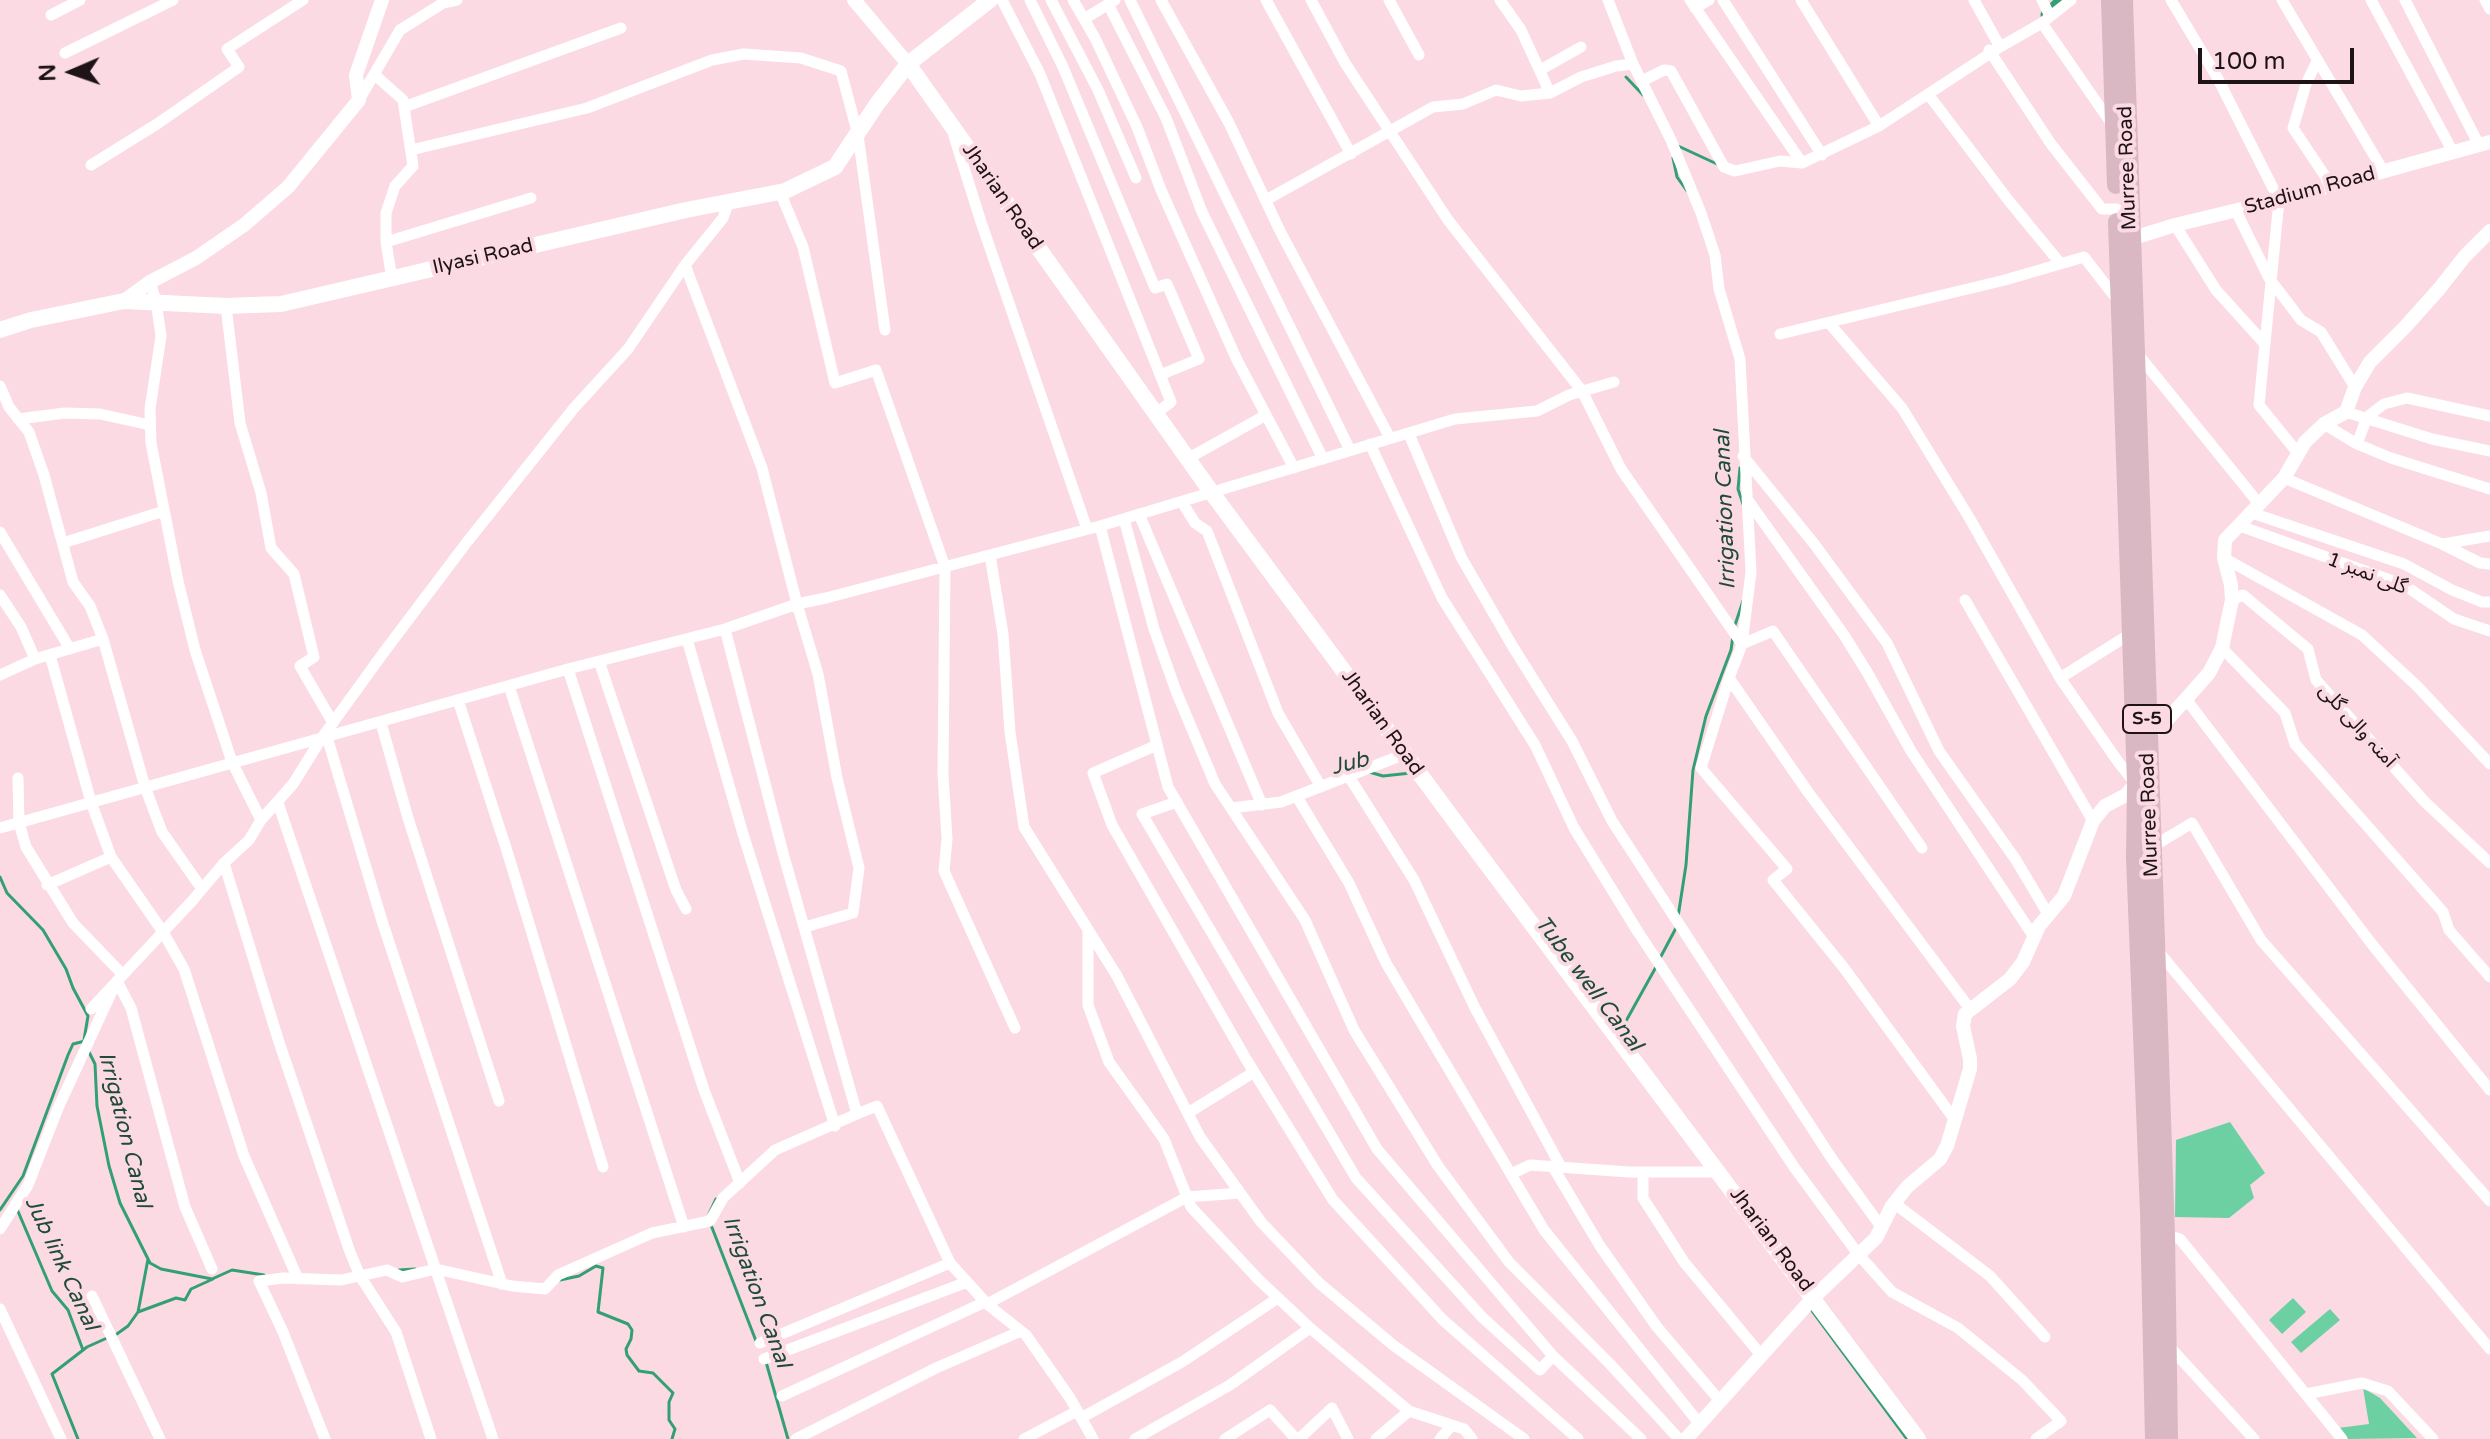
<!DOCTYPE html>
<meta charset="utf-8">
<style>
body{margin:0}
#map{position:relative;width:2490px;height:1439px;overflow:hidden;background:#fbdae4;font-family:"Varela Round",sans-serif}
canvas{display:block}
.north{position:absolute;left:32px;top:32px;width:80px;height:80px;-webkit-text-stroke:6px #fbdae4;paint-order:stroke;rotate:268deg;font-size:22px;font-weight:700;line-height:32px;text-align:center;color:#1e1317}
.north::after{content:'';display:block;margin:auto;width:28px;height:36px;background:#1e1317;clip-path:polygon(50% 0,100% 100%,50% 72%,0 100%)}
.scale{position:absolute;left:2198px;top:48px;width:156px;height:36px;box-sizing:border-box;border:4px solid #1e1317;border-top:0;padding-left:10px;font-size:24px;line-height:28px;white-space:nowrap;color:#1e1317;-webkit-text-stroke:6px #fbdae4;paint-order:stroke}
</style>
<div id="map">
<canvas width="2490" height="1439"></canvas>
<div class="north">N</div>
<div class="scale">100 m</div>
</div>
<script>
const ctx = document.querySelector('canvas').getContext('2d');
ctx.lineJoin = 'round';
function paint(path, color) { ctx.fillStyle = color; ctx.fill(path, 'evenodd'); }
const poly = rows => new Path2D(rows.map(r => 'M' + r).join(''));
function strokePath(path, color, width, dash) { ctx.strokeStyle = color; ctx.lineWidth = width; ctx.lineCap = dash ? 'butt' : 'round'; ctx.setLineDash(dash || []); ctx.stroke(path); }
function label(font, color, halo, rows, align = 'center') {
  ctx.font = font + ' "Varela Round","Noto Sans Arabic",sans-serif'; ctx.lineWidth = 8; ctx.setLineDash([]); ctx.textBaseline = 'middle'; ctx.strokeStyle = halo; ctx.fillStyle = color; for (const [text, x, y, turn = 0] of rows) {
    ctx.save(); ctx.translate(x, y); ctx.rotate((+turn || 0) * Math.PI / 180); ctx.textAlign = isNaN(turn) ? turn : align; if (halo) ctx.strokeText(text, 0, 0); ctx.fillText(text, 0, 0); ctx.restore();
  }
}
const green = poly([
 [2230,1122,2265,1173,2250,1185,2254,1198,2229,1218,2175,1217,2176,1140],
 [2293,1298,2306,1312,2282,1334,2269,1320],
 [2330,1309,2340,1320,2301,1353,2291,1342],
 [2363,1388,2380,1398,2417,1438,2348,1439,2338,1428,2369,1424]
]);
const stream = poly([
 [1626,77,1643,95],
 [1676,145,1717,164],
 [1673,158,1677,177,1687,191],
 [1740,468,1738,489,1743,504],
 [1734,628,1743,601],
 [1369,772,1383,776,1411,773],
 [0,877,7,893,43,930,66,969,73,988,88,1016,84,1040],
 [1678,917,1686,865,1693,770,1706,716,1731,650,1733,636],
 [1659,960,1676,928],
 [1621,1030,1656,967],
 [89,1052,95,1064,97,1106,109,1166,120,1203,150,1263,161,1269,212,1279,232,1270,264,1275],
 [17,1209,52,1291,68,1310,83,1350],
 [0,1210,23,1176,68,1055,73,1044,85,1041],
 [709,1214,716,1199],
 [711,1225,756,1341],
 [399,1270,415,1269],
 [560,1280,579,1276,596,1266,603,1268,598,1312,628,1324,632,1330,631,1339,626,1349,627,1355,639,1371,653,1373,673,1393,669,1402,669,1420,675,1429,672,1439],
 [1810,1308,1907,1439],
 [138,1312,176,1298,185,1300,191,1289,213,1279],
 [114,1336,128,1326,138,1312,148,1259],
 [766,1362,788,1439],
 [78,1439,52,1374,87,1347,107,1338]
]);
const canal = poly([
 [2046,15,2061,0]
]);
const minor = poly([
 [1002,0,1040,74,1171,402,1155,414],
 [1030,0,1063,67,1155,288,1167,284,1199,359,1160,375],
 [1051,0,1098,90,1136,178],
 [1073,0,1095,38,1137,127,1161,190,1237,360,1294,468],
 [1130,0,1350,450],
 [1161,0,1229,123,1280,231,1390,438],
 [1266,0,1351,154],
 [1311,0,1345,63,1448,220,1582,391,1621,469,1742,644],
 [1389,0,1419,55],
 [1500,0,1521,30,1550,93],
 [1608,0,1633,64,1671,140,1701,213,1715,255,1719,289,1740,359,1751,572,1742,644],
 [1690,0,1802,163],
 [1723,0,1822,155],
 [1801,0,1879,126],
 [1974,0,2000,47],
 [2042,0,2050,16],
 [2171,0,2217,77,2279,200,2259,405,2297,452],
 [2282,0,2384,172],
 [2371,0,2453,152],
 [2405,0,2479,145],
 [2485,0,2490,9],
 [1108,4,1166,118,1202,212,1323,459],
 [1695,8,1709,0],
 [51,15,80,0],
 [1084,19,1115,0],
 [2042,23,2111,123],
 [1989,50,2051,144,2102,209,2117,209],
 [65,53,173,0],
 [2317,61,2306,84,2293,128,2331,185],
 [1540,70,1581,47],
 [375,75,403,100,413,166,395,186,386,213,386,242,392,279],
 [1642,81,1664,70,1671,71,1724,167,1735,171,1780,161,1802,163,1879,126,2000,47,2042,23,2071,0],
 [1928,94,2009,201,2060,263],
 [359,100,400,30,443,3,457,0],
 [404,107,621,28],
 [954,136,981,222,1087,529],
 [411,150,587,108,712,60,744,54,801,58,841,71,858,135,885,330],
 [91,165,157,124,239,67,227,49,303,0],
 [780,192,803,247,835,383,876,370,945,567,943,774,947,839,944,871,1015,1028],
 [1266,200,1433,107,1463,104,1496,90,1521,96,1550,93,1581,77,1616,66,1633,64],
 [2236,211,2269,278,2301,320,2321,332,2355,387],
 [2175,225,2216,290,2264,343],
 [386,242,531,198],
 [685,265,762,468,797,604,818,674,837,778,859,868,853,913,805,927],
 [150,282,156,301,161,336,150,409,151,443,178,581,195,650,232,762,261,820],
 [226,306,240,423,261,493,271,548,294,574,314,657,300,666,333,723],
 [1829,323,1902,408,1970,519,2060,678,2119,763,2135,783],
 [1780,334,2005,280,2084,257,2119,302],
 [2137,353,2260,505],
 [0,386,9,407,29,432,44,475,73,582,90,606,103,639,145,787,162,832,202,889],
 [2346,412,2432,439,2490,451],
 [18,419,65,413,100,414,150,425],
 [2324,424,2357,444,2391,458,2490,489],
 [1409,434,1461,557,1513,647,1572,741,1612,821,1832,1159,1882,1228],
 [1370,444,1442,598,1535,745,1574,828,1638,932,1794,1167,1858,1254,1892,1292,1958,1328,2022,1380,2061,1421,2036,1439],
 [2357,444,2367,417,2384,404,2407,398,2490,416],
 [1743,456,1815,545,1887,643,1939,751,2016,860,2048,914],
 [1187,459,1266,415],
 [2284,478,2442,544,2480,563,2490,564],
 [1747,499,1844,635,1867,672,1911,751,2034,937],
 [1182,502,1195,523,1207,531,1278,713,1321,787],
 [2252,513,2404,564,2452,590,2482,602,2490,602],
 [1139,514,1262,805],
 [1124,519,1154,629,1176,691,1215,784,1305,920,1354,1030,1438,1166,1509,1262,1610,1364,1679,1439],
 [1100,526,1168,787,1377,1149,1553,1356,1641,1439],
 [2240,526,2404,585,2454,619,2490,631],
 [0,532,70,649],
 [63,543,164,511],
 [2443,544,2490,536],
 [990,555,1003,634,1010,732,1024,827,1117,976,1200,1137,1261,1222,1319,1283,1393,1345,1524,1439],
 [2224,558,2362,635,2417,686,2490,764],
 [0,595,21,627,35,659],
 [1965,600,2093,821],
 [2232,600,2243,595,2308,649,2316,680,2425,802,2490,863],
 [725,629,783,853,857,1114,877,1106,950,1263,987,1304,1026,1335,1070,1398,1093,1439],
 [687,639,743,834,835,1126],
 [2222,648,2285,713,2295,744,2443,912,2449,930,2490,977],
 [50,655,91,802,111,857,163,932,184,969,244,1156,298,1279],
 [599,661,676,890,686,909],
 [568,669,704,1090,740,1183],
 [0,675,35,659,103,639],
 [1729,678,1701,768,1787,869,1773,880,1844,968,1955,1120],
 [2060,678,2130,634],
 [509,686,684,1227],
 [2186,699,2371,943,2490,1090],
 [458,700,507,851,603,1167],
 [381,723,408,818,499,1101],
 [327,737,382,921,502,1284],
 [1157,745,1093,773,1112,825,1246,1059,1333,1200,1443,1320,1578,1439],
 [1348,775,1414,880,1475,1008,1561,1167],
 [18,778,19,823,26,847,73,923,123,975],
 [1297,797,1349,883,1386,963,1544,1230,1699,1423],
 [1177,802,1142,814,1356,1178,1482,1317,1540,1370,1553,1356],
 [278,803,493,1439],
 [1231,808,1281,802,1405,754],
 [0,828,568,669,725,629,797,604,826,598,1100,526,1455,419,1537,411,1569,395,1614,382],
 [2152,847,2192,823,2261,940,2490,1201],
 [1922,848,1773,631,1742,644,1729,678,1808,792,1970,1009],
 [224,863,278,1039,350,1252,360,1276,396,1332,431,1439],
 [47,885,111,857],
 [1088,932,1088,1005,1109,1062,1164,1139,1191,1207,1258,1279,1310,1328,1409,1411,1464,1429,1472,1439],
 [2157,950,2490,1349],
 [117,981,131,1008,185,1207,212,1269],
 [91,1009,192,901,224,863,249,840,261,820,293,784,321,739,384,652,467,542,574,408,628,349,685,265,723,218,729,201],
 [1188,1113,1254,1072],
 [1553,1167,1600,1246,1657,1327,1720,1401],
 [1643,1172,1643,1198,1684,1262,1761,1355],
 [1511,1174,1530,1165,1629,1172,1720,1172],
 [1894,1203,1990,1276,2045,1337],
 [0,1229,28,1185,58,1108,113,989],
 [2166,1235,2180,1239,2342,1439],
 [92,1296,160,1439],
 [987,1304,1187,1197,1240,1193],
 [0,1309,61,1439],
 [760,1343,950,1263],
 [2168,1345,2254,1439],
 [764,1359,967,1282],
 [2306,1394,2362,1383,2388,1391,2433,1439],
 [782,1396,985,1302],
 [1081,1418,1182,1362,1278,1298],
 [325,1439,283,1332,259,1281,284,1278,341,1280,387,1270,402,1277,436,1269,512,1286,545,1289,558,1275,652,1233,710,1221,723,1198,775,1150,857,1114],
 [796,1439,936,1368,1021,1331],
 [1024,1439,1077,1411],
 [1135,1439,1230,1385,1310,1328],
 [1225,1439,1270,1410,1296,1439],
 [1299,1439,1332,1408,1348,1439],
 [1376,1439,1409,1411],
 [1440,1439,1452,1425]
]);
const tertiary = poly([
 [854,0,908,64],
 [2130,239,2175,225,2279,200,2490,142],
 [124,301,150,282,196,258,244,225,288,187,359,100,356,75,382,0],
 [2148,734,2165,722,2186,699,2209,673,2222,648,2232,600,2231,585,2224,558,2225,540,2284,478,2305,442,2324,424,2346,412,2355,387,2370,362,2405,327,2439,289,2465,256,2490,231],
 [1686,1439,1814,1297,1876,1238,1892,1206,1907,1187,1940,1159,1947,1146,1970,1069,1970,1059,1963,1026,1965,1014,2010,979,2023,962,2039,926,2064,896,2093,821,2105,806,2126,795,2136,783]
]);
const secondary = poly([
 [908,64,1212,493,1462,831,1918,1439],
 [0,330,31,320,124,301,226,306,281,304,686,210,785,191,835,167,877,104,908,64,990,0]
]);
const primary = poly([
 [2110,0,2116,185],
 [2124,0,2166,1235,2169,1439],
 [2117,222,2136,783,2135,857,2149,1212,2154,1439]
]);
const shields = [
 [2147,719,48]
];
const shieldNames = [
 ["S-5",2147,719]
];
const streetNames = [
 ["Murree Road",2128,168,-92],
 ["Stadium Road",2310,191,-15],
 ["Jharian Road",1002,197,55],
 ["Ilyasi Road",483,257,-13],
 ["گلی نمبر 1",2367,574,21],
 ["Jharian Road",1382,723,54],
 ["آمنہ والی گلی",2357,726,48],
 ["Murree Road",2150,815,-92],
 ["Jharian Road",1771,1240,53]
];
const waterNames = [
 ["Irrigation Canal",1726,510,-92],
 ["Jub",1350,764,-14],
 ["Tube well Canal",1588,984,53],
 ["Irrigation Canal",124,1130,76],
 ["Jub link Canal",61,1264,65],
 ["Irrigation Canal",756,1292,70]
];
paint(green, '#6dd0a3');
strokePath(stream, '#339f74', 3);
strokePath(canal, '#339f74', 11);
strokePath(minor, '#fff', 11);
strokePath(tertiary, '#fff', 14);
strokePath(secondary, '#fff', 16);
strokePath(primary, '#d9b8c3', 18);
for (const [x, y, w] of shields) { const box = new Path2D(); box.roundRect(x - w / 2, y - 14, w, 28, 6); ctx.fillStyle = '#fbdae4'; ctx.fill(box); strokePath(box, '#1e1317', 2); }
label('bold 18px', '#1e1317', null, shieldNames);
label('20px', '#1e1317', '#fbdae4', streetNames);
label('italic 22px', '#1f4b38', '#fbdae4', waterNames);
</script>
